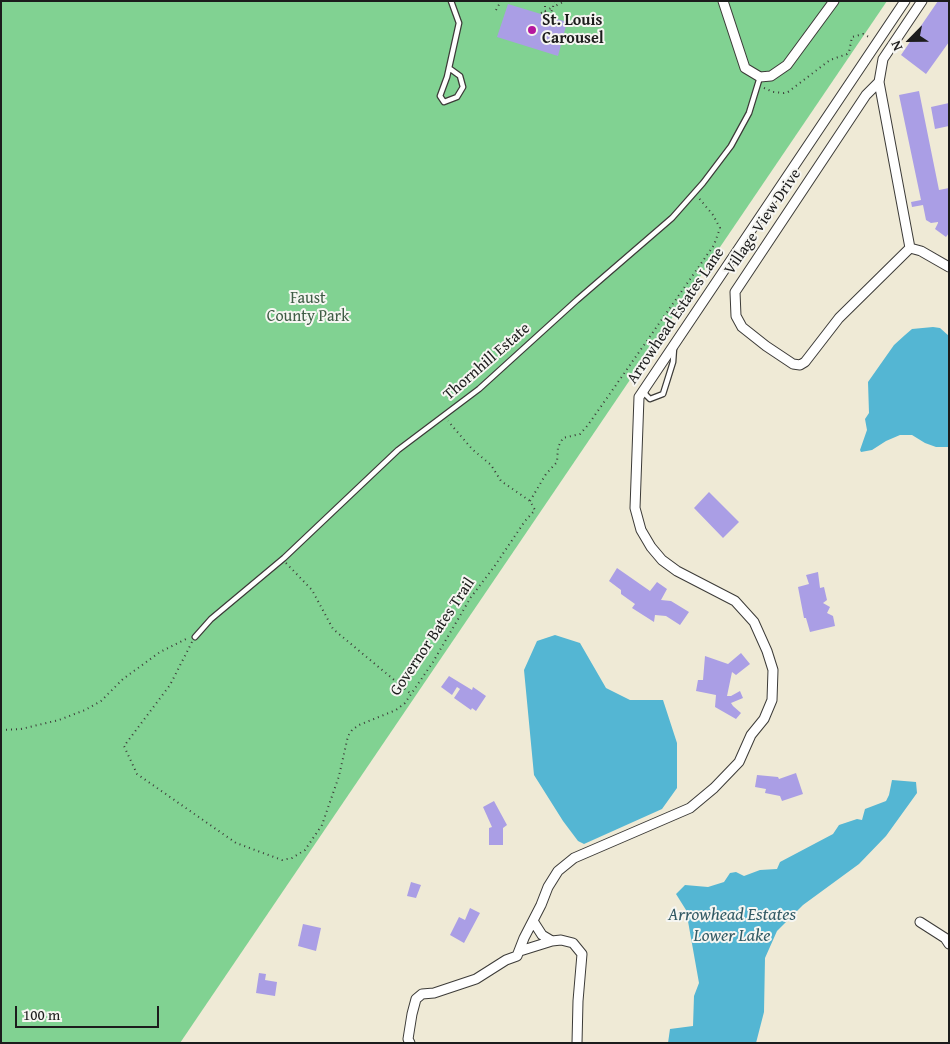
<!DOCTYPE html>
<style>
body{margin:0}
#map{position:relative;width:950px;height:1044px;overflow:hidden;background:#efead6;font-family:"Gentium Book Plus",serif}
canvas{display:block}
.frame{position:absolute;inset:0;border:2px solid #1c1c1c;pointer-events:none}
.north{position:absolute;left:885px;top:15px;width:50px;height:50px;-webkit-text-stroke:4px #f6f6f2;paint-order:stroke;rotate:247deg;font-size:14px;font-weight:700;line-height:20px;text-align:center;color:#1c1c1c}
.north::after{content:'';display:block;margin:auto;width:18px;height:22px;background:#1c1c1c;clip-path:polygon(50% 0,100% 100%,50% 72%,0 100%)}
.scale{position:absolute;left:15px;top:1006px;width:144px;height:22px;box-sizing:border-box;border:2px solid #1c1c1c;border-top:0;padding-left:6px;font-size:15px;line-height:18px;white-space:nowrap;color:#1c1c1c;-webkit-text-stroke:4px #f6f6f2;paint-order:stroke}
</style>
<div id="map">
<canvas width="950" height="1044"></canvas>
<div class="frame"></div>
<div class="north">N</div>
<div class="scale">100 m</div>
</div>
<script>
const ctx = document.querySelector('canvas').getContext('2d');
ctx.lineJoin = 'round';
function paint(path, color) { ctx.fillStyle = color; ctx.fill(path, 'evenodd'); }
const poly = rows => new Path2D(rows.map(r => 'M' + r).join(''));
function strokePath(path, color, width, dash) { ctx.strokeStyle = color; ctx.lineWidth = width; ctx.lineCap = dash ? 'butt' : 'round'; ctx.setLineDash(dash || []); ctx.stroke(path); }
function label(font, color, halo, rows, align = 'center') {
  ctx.font = font + ' "Gentium Book Plus",serif'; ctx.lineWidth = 4; ctx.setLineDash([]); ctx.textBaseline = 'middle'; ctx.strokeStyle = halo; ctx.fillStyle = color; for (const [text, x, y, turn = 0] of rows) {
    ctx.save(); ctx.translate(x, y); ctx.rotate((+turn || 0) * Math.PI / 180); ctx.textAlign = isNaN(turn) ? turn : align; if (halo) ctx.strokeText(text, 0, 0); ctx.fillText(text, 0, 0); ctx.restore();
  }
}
const green = poly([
 [1,1,887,1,180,1043,1,1043]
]);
const water = poly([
 [933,327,940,328,949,336,949,447,936,447,925,443,912,435,900,435,886,441,872,450,861,452,860,450,867,430,865,419,869,413,868,382,894,345,905,335,912,329],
 [555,635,580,643,606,688,630,700,663,700,677,743,677,788,662,809,584,844,578,841,563,821,534,775,524,670,537,641],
 [892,780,916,782,917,793,886,836,859,864,803,905,777,931,765,958,764,1012,756,1043,668,1043,670,1029,693,1026,694,996,699,983,686,910,676,894,685,885,708,887,724,882,730,873,736,872,744,876,760,870,777,869,780,862,833,834,839,825,857,819,862,820,865,809,886,801,889,795]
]);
const building = poly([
 [938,1,949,1,949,42,926,74,901,55],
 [508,4,567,22,558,56,497,37],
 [919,91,939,190,949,188,949,233,946,237,935,229,938,223,938,222,931,223,926,220,923,205,912,207,911,202,921,200,899,95],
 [949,103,949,126,935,129,931,107],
 [709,492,739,522,723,538,694,508],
 [617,568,650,591,657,582,667,589,661,600,671,601,689,612,680,625,666,616,655,615,654,622,632,608,635,604,621,594,621,590,609,581],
 [818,572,820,588,824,587,827,600,823,603,830,607,827,613,833,616,835,626,810,632,806,618,804,618,798,587,809,584,806,575],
 [741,653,750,664,736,675,732,672,727,696,731,696,740,691,743,698,731,703,733,706,741,713,736,719,715,707,716,695,696,691,698,680,703,680,705,656,728,664],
 [449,676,472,690,473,687,486,696,476,711,472,708,471,710,454,698,460,689,457,687,452,695,441,687],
 [796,773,803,794,782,801,780,796,765,793,766,789,755,787,757,775,778,777,779,779],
 [494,801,507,825,503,828,503,845,489,845,489,828,492,827,483,807],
 [411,882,421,885,416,898,407,896],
 [470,908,480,913,464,943,450,935,459,917,465,920],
 [303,924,321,928,316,951,298,946],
 [259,973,266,974,265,980,277,982,275,996,256,993]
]);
const path = poly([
 [545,1,545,11,553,7],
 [554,1,553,7,565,1],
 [496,10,501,1],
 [541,13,545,11,545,15],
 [550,16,553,7],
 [764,88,773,92,784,93,788,92,830,60,847,54,849,52,852,37,863,34,871,38],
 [530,501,546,474,557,462,558,447,563,438,580,434,588,425,714,245,720,228,713,215,698,197],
 [286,563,312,590,333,629,411,694],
 [192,642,170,685,124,746,137,774,236,843,282,860,292,858,305,850,322,825,339,776,348,736,352,730,359,725,396,710,405,703,433,662,471,597,494,567,525,521,535,510,530,501,501,481,491,465,472,449,448,421],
 [1,730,21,729,59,720,85,710,101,701,123,679,160,652,188,638]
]);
const service = poly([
 [449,68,460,76,463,87,457,97,444,102,440,96,447,77,459,23,451,1],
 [644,391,646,395,650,399,663,394,673,362,674,348],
 [195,637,211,619,284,558,398,450,479,389,577,300,672,218,703,183,731,146,749,113,760,77]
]);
const minor = poly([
 [723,1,745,68,760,77,771,76,787,65,834,1],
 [879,82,866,95,735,292,736,316,742,327,766,346,793,364,800,365,805,362,839,318,910,248,879,82,883,59,922,1],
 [910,248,921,251,949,267],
 [533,921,542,935,552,941],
 [920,922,945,938,949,944],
 [520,951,552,941,561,940,573,943,582,954,578,1001,577,1043],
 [410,1043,408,1039,412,1014,416,999,422,994,434,993,476,979,506,960,517,956,524,938,541,905,548,887,558,871,574,858,690,808,714,788,739,762,751,735,764,719,772,700,773,670,767,651,754,622,735,601,677,571,662,560,651,547,641,530,635,508,639,397,905,1]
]);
const markers = [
 [532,30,5,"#b5179e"]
];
const poiNames = [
 ["St. Louis",542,21],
 ["Carousel",542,39]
];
const streetNames = [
 ["Village View Drive",763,222,-56],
 ["Arrowhead Estates Lane",676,316,-56],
 ["Thornhill Estate",487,362,-41],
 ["Governor Bates Trail",433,637,-56]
];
const parkNames = [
 ["Faust",308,299],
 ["County Park",308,317]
];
const waterNames = [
 ["Arrowhead Estates",732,915],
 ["Lower Lake",732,936]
];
paint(green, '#81d292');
paint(water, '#54b6d3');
paint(building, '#aa9ee5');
strokePath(service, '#3c3b38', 7);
strokePath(minor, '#3c3b38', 11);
strokePath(path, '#3c3b38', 2, [1, 4]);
strokePath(service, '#fff', 4.5);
strokePath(minor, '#fff', 9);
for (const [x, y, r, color] of markers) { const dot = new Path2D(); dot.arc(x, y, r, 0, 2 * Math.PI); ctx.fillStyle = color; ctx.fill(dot); strokePath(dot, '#f6f6f2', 2); }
label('bold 16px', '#1c1c1c', '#f6f6f2', poiNames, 'left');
label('16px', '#1c1c1c', '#f6f6f2', streetNames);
label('16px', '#3f5c45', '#f6f6f2', parkNames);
label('italic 18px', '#325a65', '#f6f6f2', waterNames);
</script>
